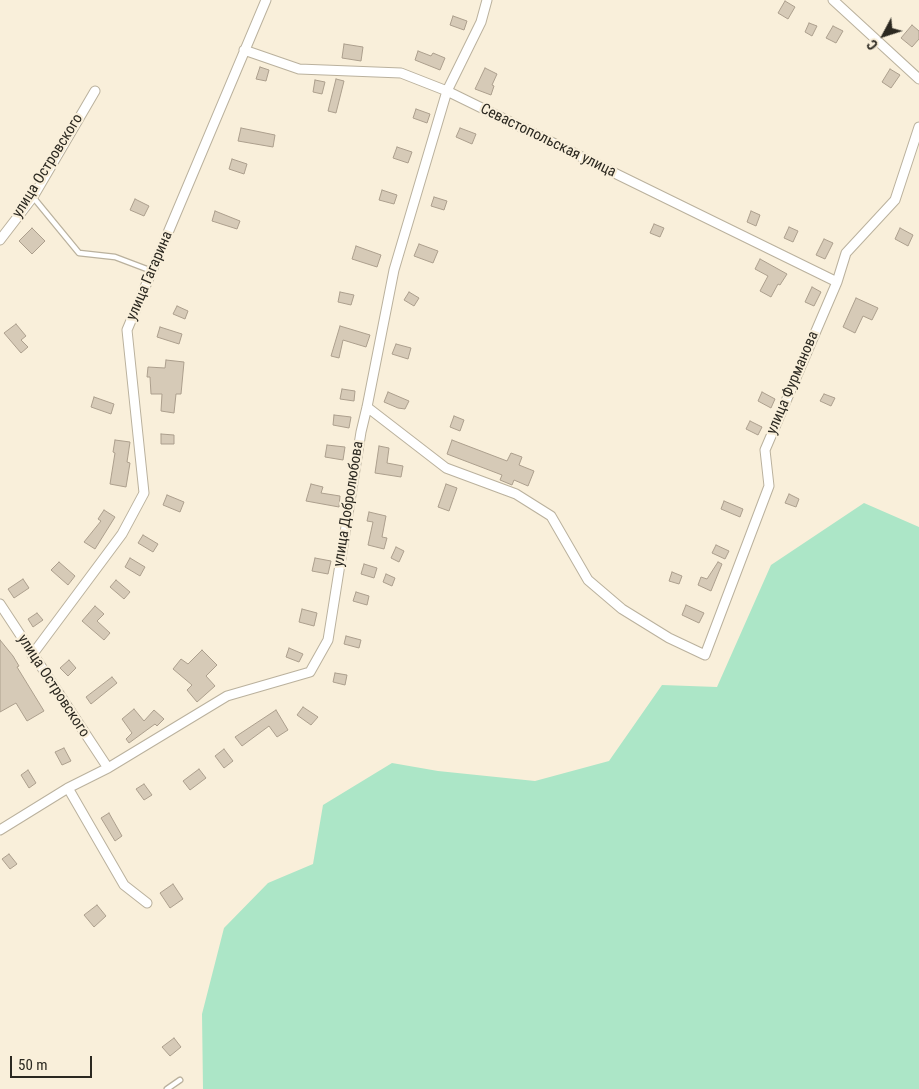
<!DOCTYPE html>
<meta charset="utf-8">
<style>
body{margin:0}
#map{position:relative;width:919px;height:1089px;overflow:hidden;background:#f9efda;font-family:"Roboto Condensed",sans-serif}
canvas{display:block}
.north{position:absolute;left:859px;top:10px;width:50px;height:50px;-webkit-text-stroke:4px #f9efda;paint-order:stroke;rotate:230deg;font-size:14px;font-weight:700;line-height:20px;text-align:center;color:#2b2820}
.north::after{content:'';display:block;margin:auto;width:18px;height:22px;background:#2b2820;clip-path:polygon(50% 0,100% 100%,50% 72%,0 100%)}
.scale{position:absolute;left:10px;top:1056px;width:82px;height:22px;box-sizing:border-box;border:2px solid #2b2820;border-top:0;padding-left:6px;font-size:15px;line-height:18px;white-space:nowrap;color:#2b2820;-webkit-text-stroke:4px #f9efda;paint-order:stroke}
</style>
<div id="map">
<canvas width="919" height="1089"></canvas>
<div class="north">С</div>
<div class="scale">50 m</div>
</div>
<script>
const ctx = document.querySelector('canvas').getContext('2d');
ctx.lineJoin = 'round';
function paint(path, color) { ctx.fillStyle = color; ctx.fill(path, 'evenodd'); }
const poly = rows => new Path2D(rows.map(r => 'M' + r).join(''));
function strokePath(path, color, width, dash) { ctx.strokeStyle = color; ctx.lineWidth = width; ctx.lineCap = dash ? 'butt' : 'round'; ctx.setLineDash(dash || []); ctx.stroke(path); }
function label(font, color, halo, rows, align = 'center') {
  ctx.font = font + ' "Roboto Condensed",sans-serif'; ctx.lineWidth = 4.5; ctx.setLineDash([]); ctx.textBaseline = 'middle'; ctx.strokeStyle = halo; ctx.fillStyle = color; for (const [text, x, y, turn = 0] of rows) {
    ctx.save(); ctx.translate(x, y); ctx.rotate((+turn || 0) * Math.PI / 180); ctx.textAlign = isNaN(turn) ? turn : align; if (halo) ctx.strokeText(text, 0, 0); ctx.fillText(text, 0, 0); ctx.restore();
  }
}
const green = poly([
 [864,503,919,527,919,1089,203,1089,202,1014,224,928,268,883,313,864,323,805,392,763,438,771,535,781,609,761,662,685,717,687,771,565]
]);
const building = poly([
 [785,1,795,7,788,19,778,13,785,1],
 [453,16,467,21,464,30,450,25,453,16],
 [809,23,817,26,812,36,805,32,809,23],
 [912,25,919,31,919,39,912,47,901,38,912,25],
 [833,26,843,31,836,43,826,38,833,26],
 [344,44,363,47,361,61,342,58,344,44],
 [418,51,431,56,433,53,445,58,440,70,415,60,418,51],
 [260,67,269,70,266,81,256,79,260,67],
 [485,68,497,74,492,85,494,86,491,95,475,89,485,68],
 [890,69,900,75,891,88,882,82,890,69],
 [336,79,344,81,336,113,328,111,336,79],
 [315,80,325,82,322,94,313,92,315,80],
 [416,109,430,114,427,123,413,118,416,109],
 [241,128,275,135,273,147,238,141,241,128],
 [460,128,476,134,472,144,456,137,460,128],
 [397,147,412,152,408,163,393,158,397,147],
 [232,159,247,164,244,174,229,169,232,159],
 [382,190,397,195,394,204,379,200,382,190],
 [434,197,447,201,444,210,431,206,434,197],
 [135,199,149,206,144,216,130,210,135,199],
 [215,211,240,221,237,229,212,221,215,211],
 [751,211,760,215,756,226,747,222,751,211],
 [654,224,664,228,660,237,650,233,654,224],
 [789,227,798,231,793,242,784,238,789,227],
 [32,228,45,241,32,254,19,241,32,228],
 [900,228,913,235,908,246,895,239,900,228],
 [824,239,833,243,825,259,816,255,824,239],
 [419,244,438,251,433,263,414,256,419,244],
 [356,246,381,255,377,267,352,259,356,246],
 [760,259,787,274,780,285,778,284,771,297,760,291,768,276,755,269,760,259],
 [812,287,821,292,814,306,805,302,812,287],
 [340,292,354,295,351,305,338,302,340,292],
 [409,292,419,298,414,306,404,300,409,292],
 [856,298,878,308,872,320,863,316,855,333,843,327,856,298],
 [177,306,188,311,185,319,173,314,177,306],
 [16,324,26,336,21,340,28,347,21,353,4,333,16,324],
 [340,326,370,335,366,347,343,340,339,358,331,356,340,326],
 [160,327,182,334,179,344,157,337,160,327],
 [396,344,411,348,408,359,392,354,396,344],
 [166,360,184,362,181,394,176,394,174,413,161,411,162,394,151,394,150,377,147,377,148,367,165,368,166,360],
 [342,389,355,391,354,401,340,399,342,389],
 [388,392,409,401,405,409,398,408,384,402,388,392],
 [762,392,775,399,771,408,758,401,762,392],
 [824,394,835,398,831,406,820,401,824,394],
 [94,397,114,404,111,414,91,407,94,397],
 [334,415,351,417,349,428,333,425,334,415],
 [454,416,464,420,460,431,450,427,454,416],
 [750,421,762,427,758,435,746,429,750,421],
 [161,434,174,435,174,444,161,444,161,434],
 [115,440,130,442,127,462,130,463,126,487,110,484,115,453,113,452,115,440],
 [452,440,507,461,511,453,522,457,519,465,534,471,528,486,514,480,512,485,500,480,502,475,447,454,452,440],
 [327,445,345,447,343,460,325,457,327,445],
 [379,446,389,448,387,463,403,466,401,477,375,473,379,446],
 [311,484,323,487,321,493,340,496,339,507,306,501,311,484],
 [446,484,457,488,449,511,438,507,446,484],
 [789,494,799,499,796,507,785,503,789,494],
 [167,495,184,502,180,512,163,505,167,495],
 [724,501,743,509,740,517,721,509,724,501],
 [104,510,115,517,95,549,84,542,101,521,98,519,104,510],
 [369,512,386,516,382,537,387,538,384,549,368,545,373,522,367,521,369,512],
 [143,535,158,544,153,552,138,543,143,535],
 [716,545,729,551,725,559,712,553,716,545],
 [396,547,404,551,399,562,391,558,396,547],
 [130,558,145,567,140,576,125,567,130,558],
 [315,558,331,561,328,574,312,571,315,558],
 [59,562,75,576,68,585,51,570,59,562],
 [718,562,722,564,711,591,698,585,701,577,707,579,718,562],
 [364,564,377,568,374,578,361,574,364,564],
 [672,572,682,576,679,584,669,581,672,572],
 [386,574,395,578,392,586,383,582,386,574],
 [23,579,29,588,14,598,8,589,23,579],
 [116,580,130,592,124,599,110,587,116,580],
 [356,592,369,596,367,605,353,601,356,592],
 [686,605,704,613,699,623,682,615,686,605],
 [95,606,104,614,97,621,110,633,104,640,82,621,95,606],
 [302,609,317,613,314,626,299,622,302,609],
 [37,613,43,620,33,627,28,619,37,613],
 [346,636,361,640,359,648,344,644,346,636],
 [0,640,13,656,19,666,17,667,44,711,27,721,16,703,0,712,0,640],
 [289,648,303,654,299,662,286,657,289,648],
 [202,650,217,665,206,676,215,686,197,702,187,690,192,685,173,669,181,659,188,664,202,650],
 [69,660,76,668,68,676,60,668,69,660],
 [335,673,347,675,345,685,333,682,335,673],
 [112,677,117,683,91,704,86,697,112,677],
 [303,707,318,717,311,725,297,715,303,707],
 [134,709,144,721,154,710,164,719,157,726,155,724,129,743,126,739,132,733,122,719,134,709],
 [276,710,288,730,277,737,269,726,242,746,235,737,276,710],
 [64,748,71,761,62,765,55,752,64,748],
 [224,749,233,761,224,768,215,756,224,749],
 [199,769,206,778,190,790,183,781,199,769],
 [28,770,36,783,29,788,21,775,28,770],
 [144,784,152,795,144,800,136,789,144,784],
 [109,813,122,836,115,841,101,818,109,813],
 [9,854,17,864,10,869,2,859,9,854],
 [173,884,183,899,170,908,160,893,173,884],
 [97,905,106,916,94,927,84,915,97,905],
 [174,1038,181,1047,170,1056,162,1047,174,1038]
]);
const service = poly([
 [33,197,79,253,115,257,152,271],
 [167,1089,180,1080]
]);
const minor = poly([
 [833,0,919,79],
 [244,50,299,69,401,73,447,91,837,282],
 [0,240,33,197,95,91],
 [367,407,446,468,516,494,551,516,588,580,622,609,669,638,705,655,769,486,765,450,837,282,846,253,895,200,919,127],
 [0,604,108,768],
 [32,655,122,534,144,493,127,330,266,0],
 [68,788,124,885,147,903],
 [0,830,68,788,108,768,227,696,310,672,328,640,361,432,367,407,394,270,447,91,481,22,487,0]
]);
const streetNames = [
 ["Севастопольская улица",548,141,26],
 ["улица Островского",48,166,-58],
 ["улица Гагарина",150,276,-67],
 ["улица Фурманова",793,383,-67],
 ["улица Добролюбова",349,504,-81],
 ["улица Островского",53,686,57]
];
paint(green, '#ace6c7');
paint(building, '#d6cab7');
strokePath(building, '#ac9f8d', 1);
strokePath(service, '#bab19d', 7);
strokePath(minor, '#bab19d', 11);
strokePath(service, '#fff', 4.5);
strokePath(minor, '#fff', 9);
label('15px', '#2b2820', '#f9efda', streetNames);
</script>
